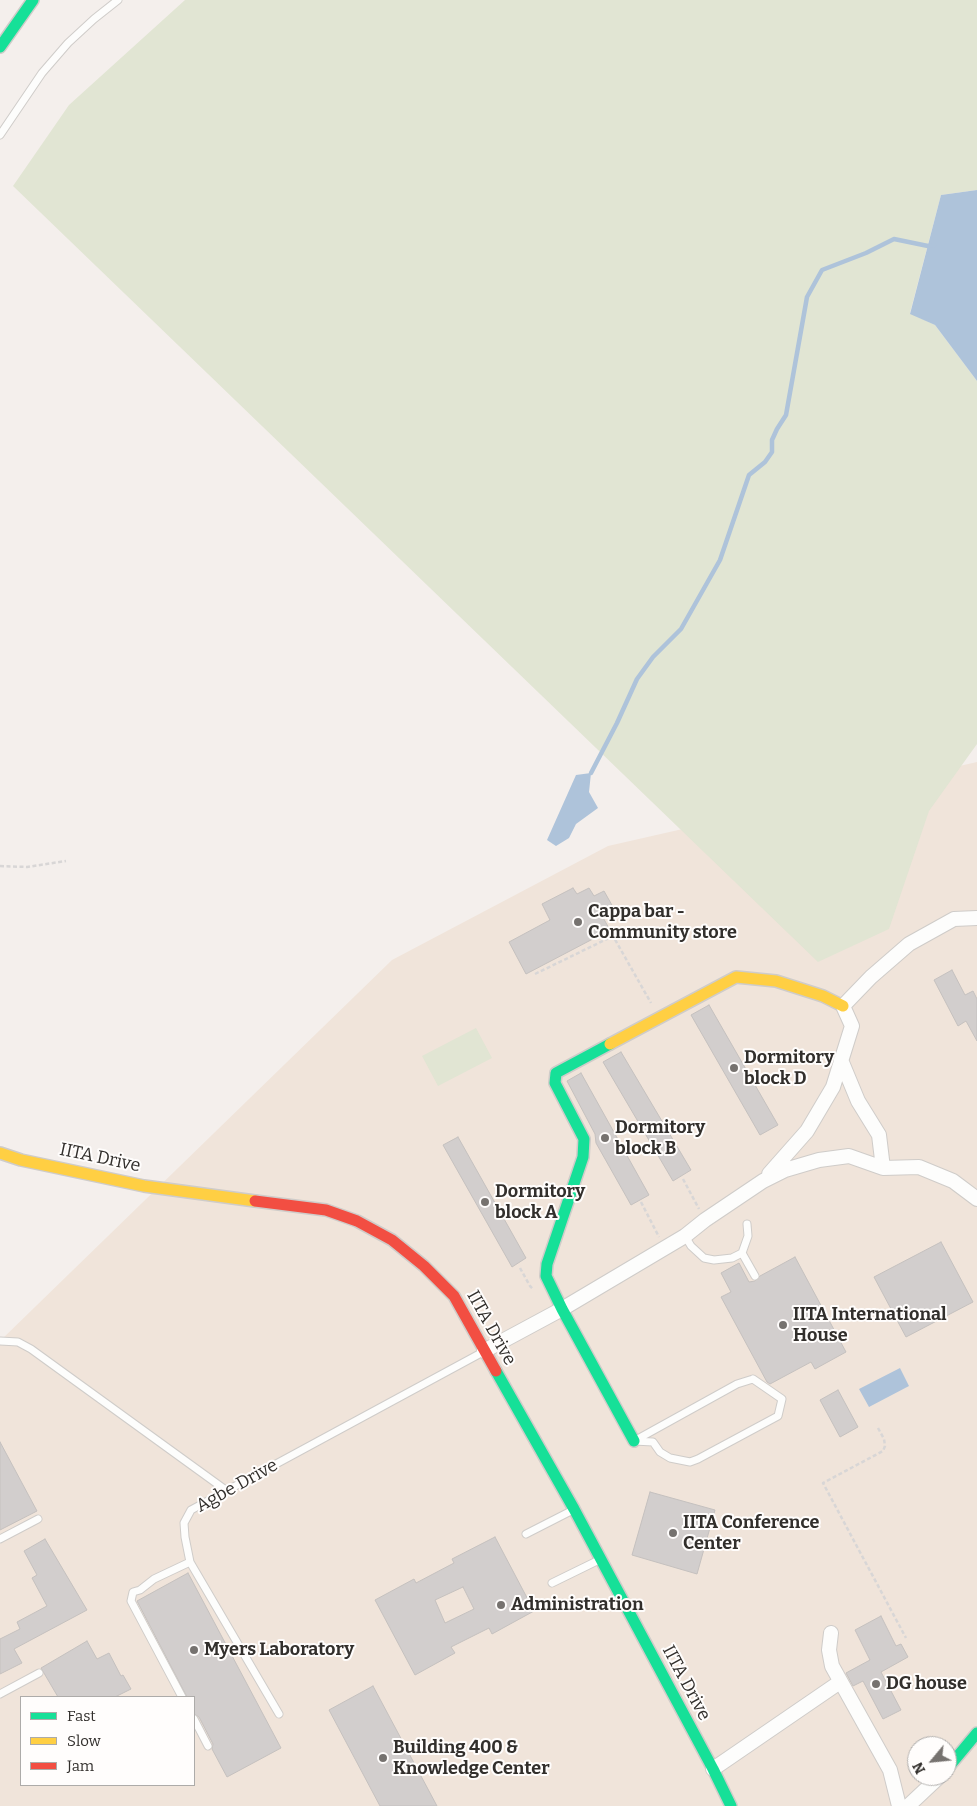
<!DOCTYPE html>
<style>
body{margin:0}
#map{position:relative;width:977px;height:1806px;overflow:hidden;background:#f4efec;font-family:Bitter,serif}
canvas{display:block}
.legend{position:absolute;left:20px;top:1696px;width:175px;height:90px;box-sizing:border-box;background:#fffdfc;border:1px solid #adaba9;margin:0;padding:6px 9px;list-style:none;font-size:15px;color:#322f2c}
.legend li{display:flex;align-items:center;gap:10px;height:25px}
.legend b{width:25px;border:1px solid #adaba9}
.north{position:absolute;left:907px;top:1736px;width:50px;height:50px;box-sizing:border-box;background:#fffdfc;border:1px solid #adaba9;border-radius:50%;rotate:242deg;font-size:14px;font-weight:700;line-height:20px;text-align:center;color:#322f2c}
.north::after{content:'';display:block;margin:auto;width:18px;height:22px;background:#76726f;clip-path:polygon(50% 0,100% 100%,50% 72%,0 100%)}
</style>
<div id="map">
<canvas width="977" height="1806"></canvas>
<ul class="legend">
<li><b style="height:6px;background:#16e098"></b>Fast</li>
<li><b style="height:6px;background:#ffcf43"></b>Slow</li>
<li><b style="height:6px;background:#f24e42"></b>Jam</li>
</ul>
<div class="north">N</div>
</div>
<script>
const ctx = document.querySelector('canvas').getContext('2d');
ctx.lineJoin = 'round';
function paint(path, color) { ctx.fillStyle = color; ctx.fill(path, 'evenodd'); }
const poly = rows => new Path2D(rows.map(r => 'M' + r).join(''));
function strokePath(path, color, width, dash) { ctx.strokeStyle = color; ctx.lineWidth = width; ctx.lineCap = dash ? 'butt' : 'round'; ctx.setLineDash(dash || []); ctx.stroke(path); }
function label(font, color, halo, rows, align = 'center') {
  ctx.font = font + ' Bitter,serif'; ctx.lineWidth = 4; ctx.setLineDash([]); ctx.textBaseline = 'middle'; ctx.strokeStyle = halo; ctx.fillStyle = color; for (const [text, x, y, turn = 0] of rows) {
    ctx.save(); ctx.translate(x, y); ctx.rotate((+turn || 0) * Math.PI / 180); ctx.textAlign = isNaN(turn) ? turn : align; if (halo) ctx.strokeText(text, 0, 0); ctx.fillText(text, 0, 0); ctx.restore();
  }
}
const industrial = poly([
 [977,762,977,1806,0,1806,0,1341,392,960,608,846],
 [21,1697,194,1697,194,1785,21,1785],
 [917,1746,947,1746,947,1776,917,1776]
]);
const green = poly([
 [185,0,977,0,977,190,941,195,910,313,935,325,977,381,977,744,929,811,889,929,818,962,13,186,69,105],
 [476,1028,492,1058,438,1086,422,1056]
]);
const water = poly([
 [977,190,977,381,935,325,910,314,941,195],
 [591,773,589,792,598,808,576,824,569,838,556,846,547,840,576,775],
 [900,1368,909,1386,869,1407,859,1389]
]);
const stream = poly([
 [591,773,617,723,637,679,653,657,681,629,720,560,749,475,765,462,772,452,772,440,777,429,786,415,807,297,822,270,866,253,894,239,928,246,934,245]
]);
const building = poly([
 [573,888,577,894,589,888,594,896,604,891,613,907,601,914,610,930,526,974,509,942,550,920,542,904,573,888],
 [952,970,965,995,973,991,977,999,977,1041,966,1021,958,1026,934,980,952,970],
 [709,1005,778,1125,760,1135,691,1015,709,1005],
 [621,1052,691,1170,673,1181,603,1062,621,1052],
 [581,1073,649,1195,631,1205,596,1143,595,1134,567,1081,581,1073],
 [458,1137,526,1258,512,1267,443,1145,458,1137],
 [941,1242,973,1302,906,1337,874,1277,941,1242],
 [795,1257,846,1352,815,1369,811,1362,770,1384,767,1382,721,1297,731,1292,721,1273,739,1263,749,1282,755,1281,760,1276,795,1257],
 [838,1390,858,1427,840,1437,820,1400,838,1390],
 [0,1442,37,1511,0,1530,0,1442],
 [650,1492,715,1510,697,1574,632,1555,650,1492],
 [495,1537,534,1611,492,1634,489,1628,451,1647,455,1653,415,1675,375,1600,414,1579,416,1583,454,1563,452,1559,495,1537],
 [463,1587,474,1609,445,1623,435,1600,463,1587],
 [45,1539,87,1610,14,1649,22,1663,0,1674,0,1639,20,1629,17,1622,47,1606,32,1578,37,1575,24,1551,45,1539],
 [188,1573,281,1748,227,1777,212,1749,213,1744,199,1717,194,1714,194,1697,187,1697,137,1601,188,1573],
 [881,1616,896,1646,901,1644,908,1657,881,1672,901,1710,883,1719,863,1681,853,1686,846,1673,870,1660,855,1630,881,1616],
 [87,1641,97,1659,109,1653,121,1676,123,1675,131,1689,115,1697,58,1697,41,1668,87,1641],
 [373,1686,437,1806,380,1806,329,1710,373,1686]
]);
const path = poly([
 [0,866,27,867,66,861],
 [535,974,613,936,651,1003],
 [683,1179,699,1209],
 [641,1202,659,1237],
 [520,1268,530,1286,533,1289],
 [878,1428,884,1439,885,1446,883,1451,823,1483,906,1638]
]);
const lane = poly([
 [0,135,42,73,68,43,94,19,118,0],
 [685,1236,691,1246,704,1258,714,1260,732,1258,742,1253,755,1276],
 [742,1253,748,1236,747,1224],
 [0,1341,18,1342,31,1349,227,1491],
 [753,1379,782,1399,778,1416,698,1459,690,1462,670,1458,660,1452,653,1442,634,1441,737,1384,753,1379],
 [526,1534,573,1510],
 [0,1539,38,1519],
 [552,1583,599,1560],
 [0,1694,39,1673],
 [182,1697,131,1601,133,1592,140,1590,154,1579,190,1562],
 [279,1714,190,1562,185,1537,184,1523,191,1510,483,1352],
 [194,1719,208,1746]
]);
const street = poly([
 [841,1060,858,1101,879,1135,883,1168],
 [769,1174,807,1131,833,1087,852,1026,843,1006,871,977,909,944,954,919,977,918],
 [484,1351,562,1309,685,1236,705,1220,763,1181,785,1170,819,1160,849,1156,883,1168,919,1167,953,1181,977,1199],
 [831,1633,829,1650,832,1666,890,1770,899,1806],
 [713,1769,840,1682],
 [908,1806,940,1776]
]);
const fast = poly([
 [0,47,33,0],
 [610,1044,556,1073,555,1083,584,1139,583,1157,547,1264,546,1276,562,1309,634,1441],
 [496,1371,574,1509,713,1769,731,1806],
 [947,1769,977,1733]
]);
const slow = poly([
 [610,1044,736,977,776,981,823,996,843,1006],
 [0,1153,21,1160,144,1186,255,1201]
]);
const jam = poly([
 [255,1201,326,1210,357,1221,392,1240,424,1266,454,1296,496,1371]
]);
const markers = [
 [578,922,5,"#76726f"],
 [734,1068,5,"#76726f"],
 [605,1138,5,"#76726f"],
 [485,1202,5,"#76726f"],
 [783,1325,5,"#76726f"],
 [673,1533,5,"#76726f"],
 [501,1605,5,"#76726f"],
 [194,1650,5,"#76726f"],
 [876,1684,5,"#76726f"],
 [383,1758,5,"#76726f"]
];
const poiNames = [
 ["Cappa bar -",588,912],
 ["Community store",588,933],
 ["Dormitory",744,1058],
 ["block D",744,1079],
 ["Dormitory",615,1128],
 ["block B",615,1149],
 ["Dormitory",495,1192],
 ["block A",495,1213],
 ["IITA International",793,1315],
 ["House",793,1336],
 ["IITA Conference",683,1523],
 ["Center",683,1544],
 ["Administration",511,1605],
 ["Myers Laboratory",204,1650],
 ["DG house",886,1684],
 ["Building 400 &",393,1748],
 ["Knowledge Center",393,1769]
];
const streetNames = [
 ["IITA Drive",100,1158,12],
 ["IITA Drive",491,1328,61],
 ["Agbe Drive",237,1486,-29],
 ["IITA Drive",686,1683,62]
];
paint(industrial, '#f0e4da');
paint(green, '#e1e5d3');
paint(water, '#aec3da');
strokePath(stream, '#aec3da', 4.5);
paint(building, '#d2cecd');
strokePath(building, '#c5c1bf', 1);
strokePath(lane, '#cfccc9', 9);
strokePath(street, '#cfccc9', 16);
strokePath(fast, '#cfccc9', 14);
strokePath(slow, '#cfccc9', 14);
strokePath(jam, '#cfccc9', 14);
strokePath(path, '#d8d6d6', 2.5, [4, 2.5]);
strokePath(lane, '#fdfdfc', 7);
strokePath(street, '#fdfdfc', 14);
strokePath(fast, '#16e098', 11);
strokePath(slow, '#ffcf43', 11);
strokePath(jam, '#f24e42', 11);
for (const [x, y, r, color] of markers) { const dot = new Path2D(); dot.arc(x, y, r, 0, 2 * Math.PI); ctx.fillStyle = color; ctx.fill(dot); strokePath(dot, '#fffdfc', 2); }
label('bold 18px', '#322f2c', '#fffdfc', poiNames, 'left');
label('18px', '#322f2c', '#fffdfc', streetNames);
</script>
